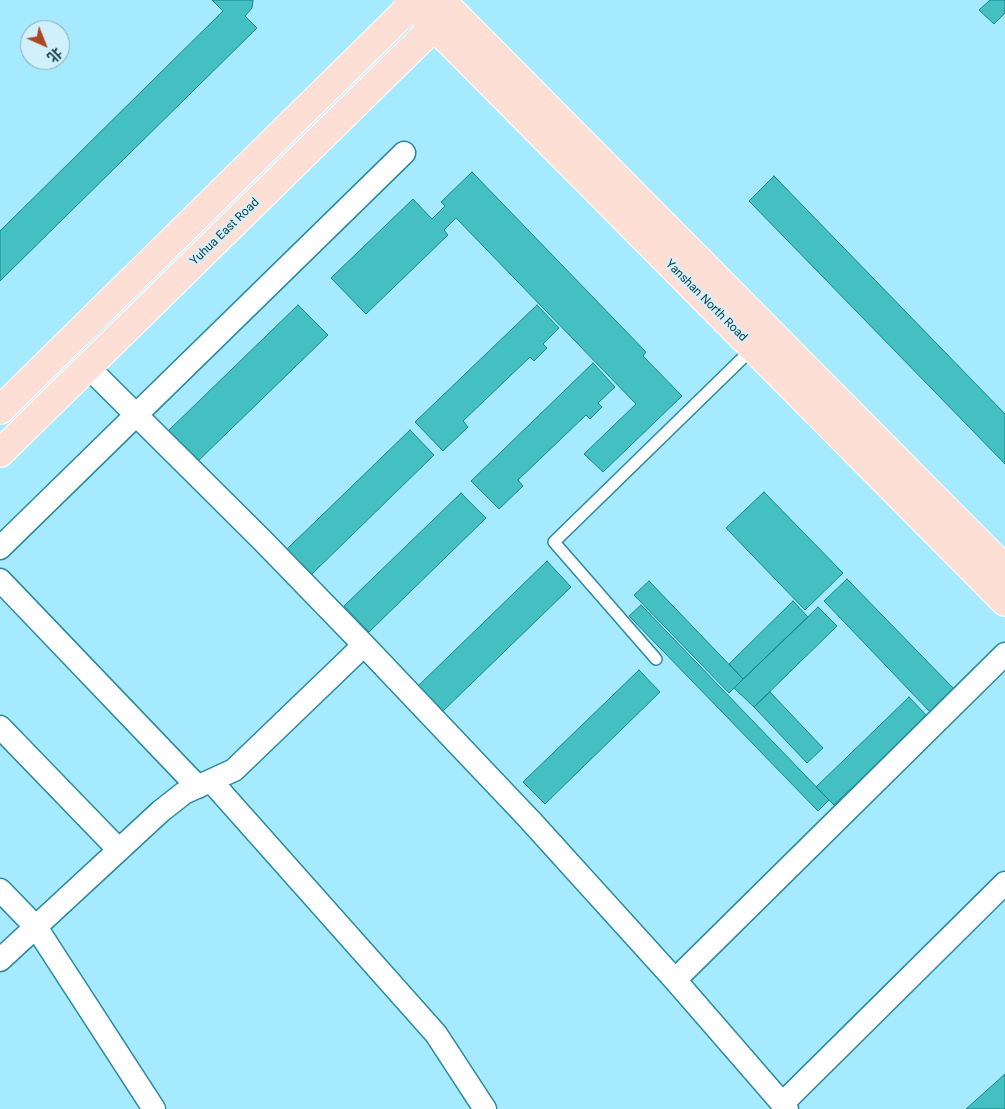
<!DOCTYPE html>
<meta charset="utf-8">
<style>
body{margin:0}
#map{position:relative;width:1005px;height:1109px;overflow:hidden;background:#a5eafe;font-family:Roboto,"Noto Sans SC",sans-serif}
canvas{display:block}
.north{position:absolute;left:20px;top:20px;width:50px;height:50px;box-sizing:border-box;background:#d0f1fb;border:1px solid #88aab4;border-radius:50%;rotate:136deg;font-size:14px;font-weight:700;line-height:20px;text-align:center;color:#1b404a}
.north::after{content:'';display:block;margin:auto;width:18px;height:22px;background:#ae4625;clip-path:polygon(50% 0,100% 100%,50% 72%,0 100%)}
</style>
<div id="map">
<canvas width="1005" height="1109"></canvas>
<div class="north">北</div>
</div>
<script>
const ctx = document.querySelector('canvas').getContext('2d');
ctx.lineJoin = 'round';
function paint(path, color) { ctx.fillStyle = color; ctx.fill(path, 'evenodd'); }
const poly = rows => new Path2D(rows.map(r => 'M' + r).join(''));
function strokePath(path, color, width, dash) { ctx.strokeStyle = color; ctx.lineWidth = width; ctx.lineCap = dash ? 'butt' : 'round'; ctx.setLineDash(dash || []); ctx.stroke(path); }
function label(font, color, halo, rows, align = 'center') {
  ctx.font = font + ' Roboto,sans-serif'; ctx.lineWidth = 4; ctx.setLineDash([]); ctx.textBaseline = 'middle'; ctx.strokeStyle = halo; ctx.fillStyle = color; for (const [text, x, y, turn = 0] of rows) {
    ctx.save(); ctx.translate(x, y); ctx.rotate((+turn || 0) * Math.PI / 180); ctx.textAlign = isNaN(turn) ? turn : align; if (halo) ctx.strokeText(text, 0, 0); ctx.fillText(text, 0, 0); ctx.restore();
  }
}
const building = poly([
 [212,0,253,0,252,8,245,16,257,28,0,281,0,231,223,11,212,0],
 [990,0,1005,0,1005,13,994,24,979,10,990,0],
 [472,172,646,352,643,356,682,396,603,472,584,454,636,404,456,218,444,230,448,235,366,314,331,278,413,199,432,219,445,206,441,202,472,172],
 [774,176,1005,414,1005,464,749,201,774,176],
 [298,305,328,335,196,463,166,433,298,305],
 [537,305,559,328,543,344,547,348,534,361,530,357,463,421,468,427,443,451,415,422,537,305],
 [593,363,615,387,598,403,602,407,590,419,586,415,518,480,523,486,499,509,471,481,593,363],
 [410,430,434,455,312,574,287,549,410,430],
 [764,492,843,573,805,610,726,528,764,492],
 [461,493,486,518,369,632,344,606,461,493],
 [547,561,571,587,442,712,418,686,547,561],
 [847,579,956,691,932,714,824,601,847,579],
 [649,581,743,679,729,693,634,595,649,581],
 [793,601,808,617,743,679,729,664,793,601],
 [641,605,829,800,818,811,629,616,641,605],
 [818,607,837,626,754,707,734,688,818,607],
 [639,670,660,692,545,804,523,782,639,670],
 [770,692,823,748,807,763,754,707,770,692],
 [909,697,927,716,834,805,816,787,909,697],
 [1005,1074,1005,1109,966,1109,1005,1074]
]);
const lane = poly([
 [656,659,554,542,753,348]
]);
const street = poly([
 [88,367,262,540,364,645,530,820,675,980,787,1109],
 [0,548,404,153],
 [0,580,198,787],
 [0,727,119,850],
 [211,781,436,1034,485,1109],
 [0,890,36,927,154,1109],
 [0,960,161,811,184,793,234,770,364,645],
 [675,980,1005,654],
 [782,1104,1005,883]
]);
const primary = poly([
 [408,0,1005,602],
 [441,0,1005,569],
 [0,410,417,0],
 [0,453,446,15]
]);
const streetNames = [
 ["Yuhua East Road",225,232,-44],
 ["Yanshan North Road",706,301,45]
];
paint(building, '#44bfc2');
strokePath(building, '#158689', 1);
strokePath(lane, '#2a899f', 14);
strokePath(street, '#2a899f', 25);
strokePath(primary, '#fff', 30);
strokePath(lane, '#fff', 11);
strokePath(street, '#fff', 22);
strokePath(primary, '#fddfd6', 28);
label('12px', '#1b404a', '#d0f1fb', streetNames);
</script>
